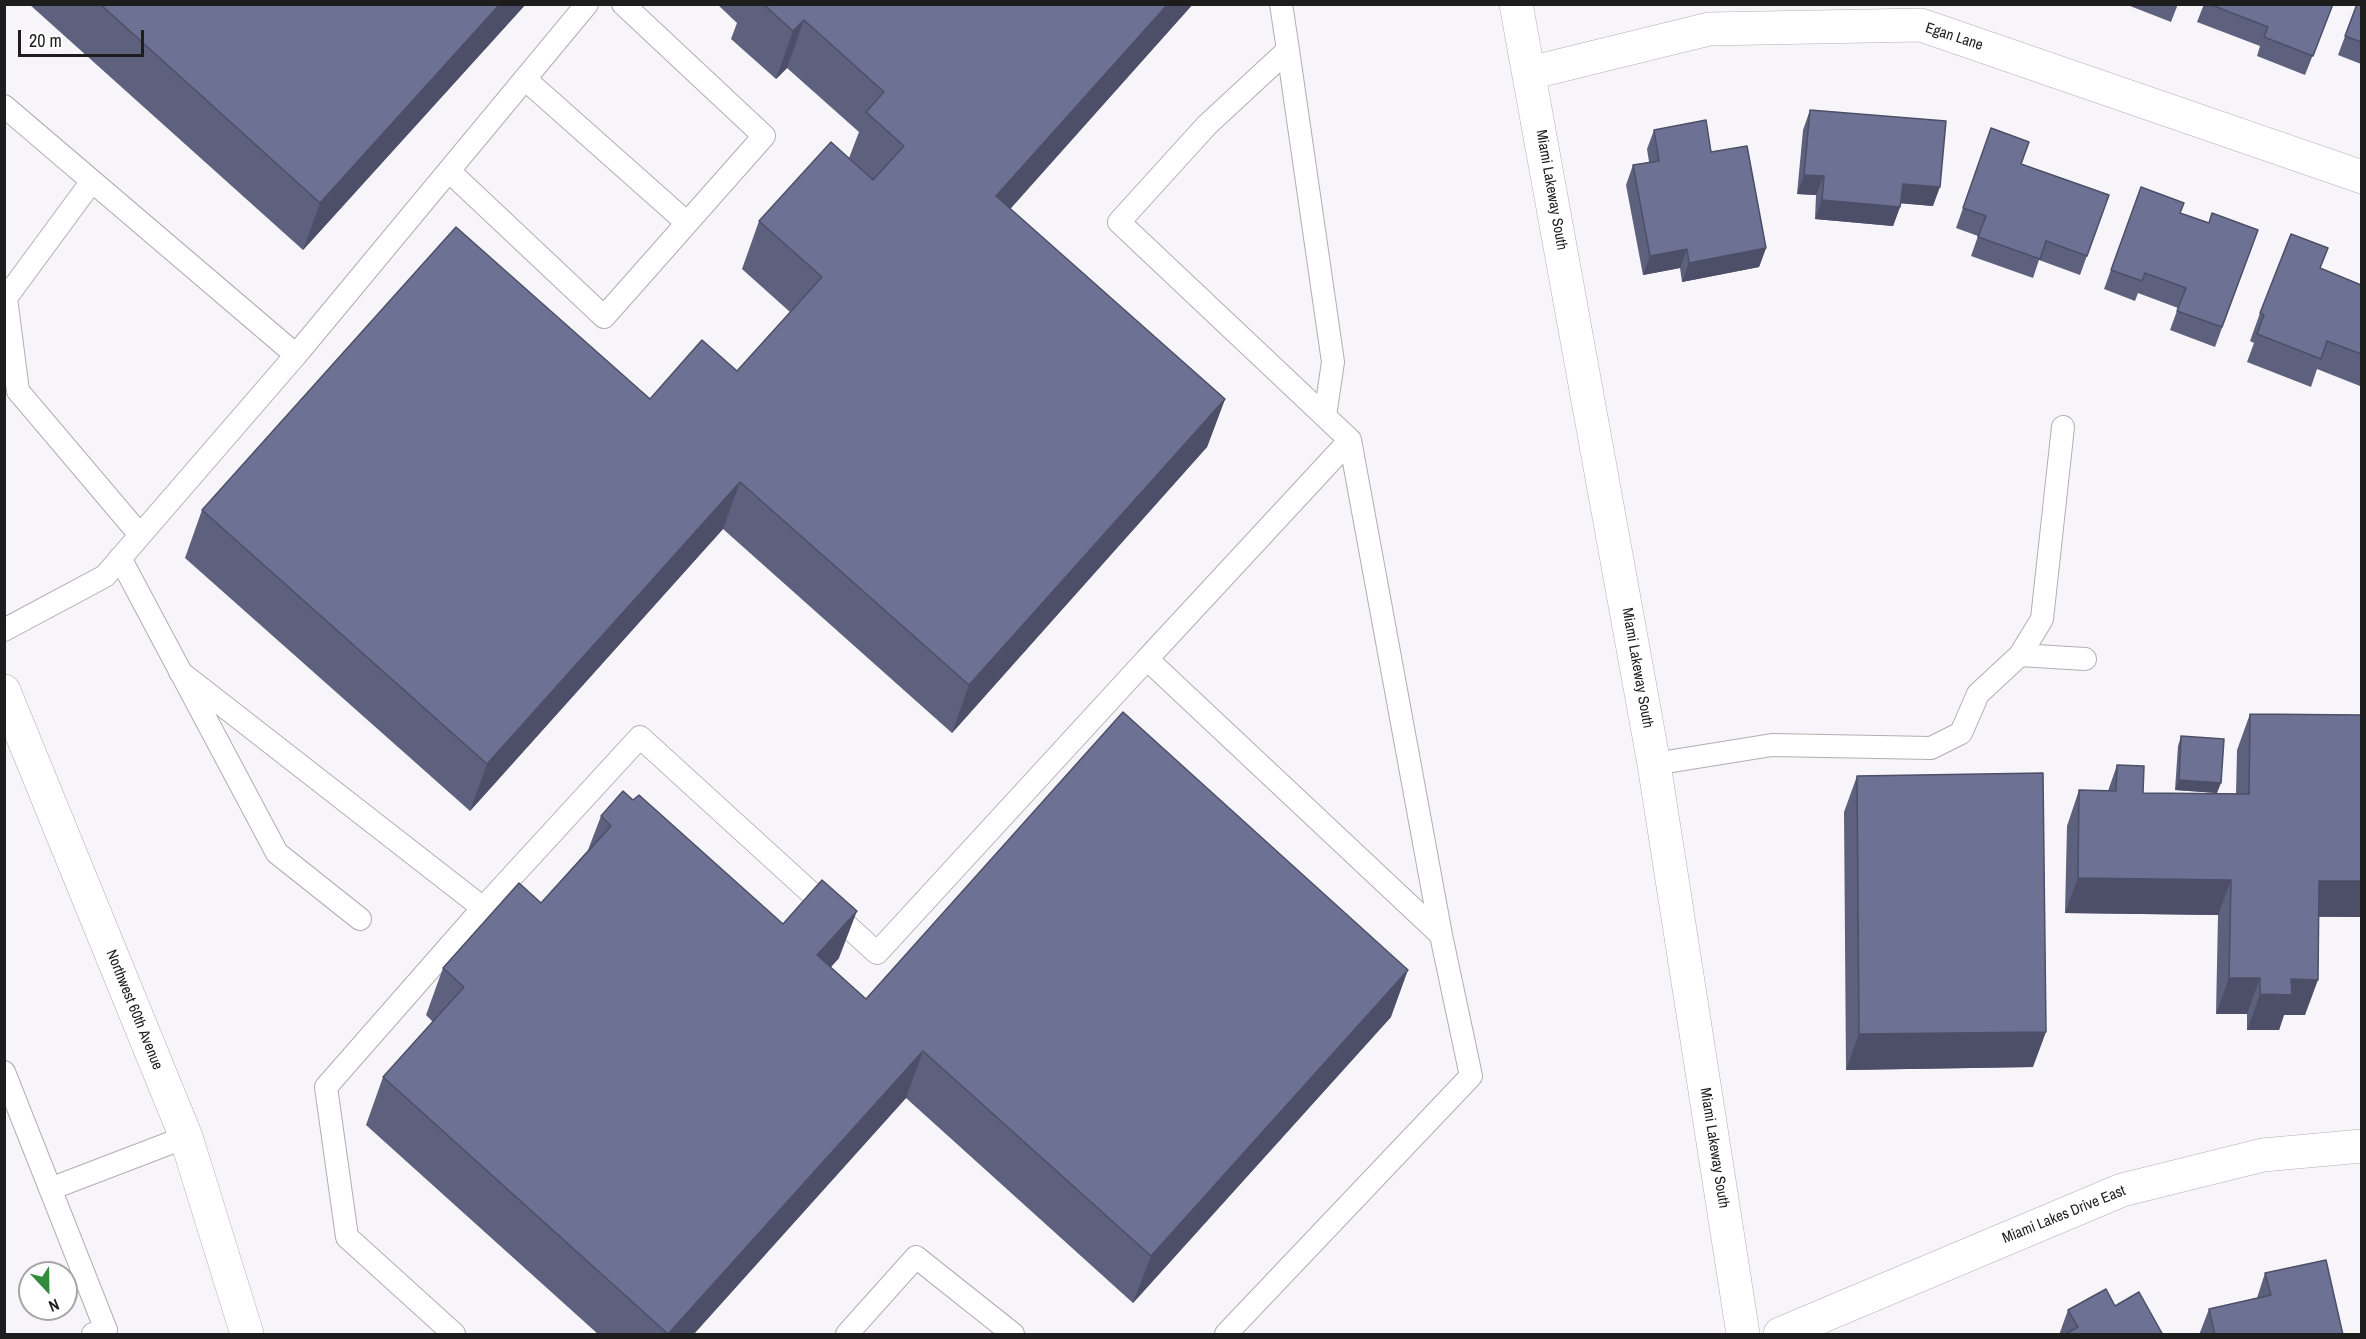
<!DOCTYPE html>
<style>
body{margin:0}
#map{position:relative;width:2366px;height:1339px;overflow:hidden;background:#f8f5fa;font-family:"Archivo Narrow",sans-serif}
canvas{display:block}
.frame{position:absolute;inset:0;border:6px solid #1e1d1e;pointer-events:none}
.north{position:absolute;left:18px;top:1261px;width:60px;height:60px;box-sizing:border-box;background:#fff;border:2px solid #a5a5a5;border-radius:50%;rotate:158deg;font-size:16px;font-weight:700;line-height:24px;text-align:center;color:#1e1d1e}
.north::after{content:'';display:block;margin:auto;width:21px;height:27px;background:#308b3d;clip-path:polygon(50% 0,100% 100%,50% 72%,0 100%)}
.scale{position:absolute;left:18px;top:30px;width:126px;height:27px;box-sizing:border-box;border:3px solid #1e1d1e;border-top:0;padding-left:8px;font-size:18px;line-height:21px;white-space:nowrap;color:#1e1d1e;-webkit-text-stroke:4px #fff;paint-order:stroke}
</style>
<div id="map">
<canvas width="2366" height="1339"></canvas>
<div class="frame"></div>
<div class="north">N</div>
<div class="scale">20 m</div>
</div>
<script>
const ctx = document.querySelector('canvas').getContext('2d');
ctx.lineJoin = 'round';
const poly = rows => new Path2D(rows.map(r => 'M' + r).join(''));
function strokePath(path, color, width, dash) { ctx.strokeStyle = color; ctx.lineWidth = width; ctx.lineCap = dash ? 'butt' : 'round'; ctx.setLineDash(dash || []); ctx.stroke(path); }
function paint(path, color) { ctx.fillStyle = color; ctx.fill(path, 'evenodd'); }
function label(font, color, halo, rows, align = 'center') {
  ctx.font = font + ' "Archivo Narrow",sans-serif'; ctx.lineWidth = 4.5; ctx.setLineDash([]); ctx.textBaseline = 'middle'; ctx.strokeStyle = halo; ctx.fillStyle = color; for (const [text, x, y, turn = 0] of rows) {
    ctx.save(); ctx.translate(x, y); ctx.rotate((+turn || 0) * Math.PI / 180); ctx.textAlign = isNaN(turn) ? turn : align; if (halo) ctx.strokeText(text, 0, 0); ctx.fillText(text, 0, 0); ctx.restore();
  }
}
const lane = poly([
 [1288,50,1333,362,1325,416],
 [525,79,686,222],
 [4,106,296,355,105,576,4,630],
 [449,171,604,317,764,136,623,4],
 [92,181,6,298,18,391,140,535],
 [296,355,587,4],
 [1350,440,1441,935],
 [120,558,277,853,360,919],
 [2020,655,2085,659],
 [180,672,483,908,326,1087,347,1237,454,1334],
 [1654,764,1772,745,1931,748,1961,733,1978,694,2020,655,2042,619,2063,427],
 [483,908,640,737,877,953,1147,659],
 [4,1072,106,1330,93,1334],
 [50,1189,186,1137],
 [847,1334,916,1257,1013,1334],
 [1226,1334,1471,1076,1441,935,1147,659,1350,440,1119,222,1207,125,1288,50,1281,4]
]);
const street = poly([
 [1530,73,1709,29,1921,25,2362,177]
]);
const secondary = poly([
 [1516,4,1654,764,1743,1334],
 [4,691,186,1137,247,1334],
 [1780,1334,2122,1190,2263,1155,2362,1146]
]);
const wall = poly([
 [29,4,526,4,303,250],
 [717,4,1193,4,1010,209,1225,399,1207,447,952,733,723,529,470,811,185,558,202,510,650,399,737,371,790,312,742,269,759,221,849,158,859,132,787,68,776,79,731,39,737,23],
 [2125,4,2178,4,2171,22],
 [2204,4,2333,4,2305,75,2257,56,2260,46,2197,22],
 [2357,4,2361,4,2361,64,2338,55],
 [1810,110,1933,206,1901,203,1900,207,1893,226,1815,219,1816,195,1797,194,1803,130],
 [1991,128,2021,164,2109,195,2080,275,2039,260,2033,278,1971,256,1978,236,1956,228],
 [1654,130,1711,152,1766,248,1759,267,1682,282,1680,268,1643,275,1626,185,1633,165,1649,162,1647,149],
 [2141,187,2180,213,2209,223,2258,230,2215,347,2170,330,2178,308,2138,293,2135,301,2104,289],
 [2328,248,2320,268,2361,285,2361,383,2360,386,2317,369,2311,387,2247,362,2254,343,2250,341,2260,313],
 [2250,714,2361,715,2361,917,2319,917,2305,1015,2284,1015,2279,1030,2247,1030,2247,1014,2216,1014,2218,915,2065,913,2067,826,2079,790,2108,791,2117,765,2143,793,2236,794,2237,750],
 [2181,736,2217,793,2175,790,2178,746],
 [1857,776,2033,1067,1846,1070,1844,812],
 [601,816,839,958,831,967,866,999,1391,1017,1133,1303,906,1098,693,1335,599,1335,366,1125,383,1077,433,1022,426,1015,443,968,541,903,588,850],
 [2265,1273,2343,1335,2199,1335,2209,1309,2257,1298],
 [2115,1306,2163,1335,2059,1335,2068,1310]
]);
const shadedWall = poly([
 [500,4,526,4,303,250,320,203],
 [1168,4,1193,4,979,244,996,196],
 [804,20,787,68,776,79,793,31],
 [1804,175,1824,176,1816,195,1797,194],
 [1903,184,1940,187,1933,206,1896,203],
 [1822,200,1900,207,1893,226,1815,219],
 [1766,248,1759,267,1682,282,1689,263],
 [1687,249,1680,268,1643,275,1650,256],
 [1225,399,1207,447,952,733,969,685],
 [740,482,723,529,470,811,487,764],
 [2179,780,2221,783,2217,793,2175,790],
 [2078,878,2231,880,2218,915,2065,913],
 [2319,881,2361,881,2361,917,2306,916],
 [857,911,839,958,799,1002,817,955],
 [1408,970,1391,1017,1133,1303,1151,1256],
 [2229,978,2260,978,2247,1014,2216,1014],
 [2291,979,2318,980,2305,1015,2284,1015,2279,1030,2247,1030,2260,994],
 [2046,1032,2033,1067,1846,1070,1859,1034],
 [923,1051,906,1098,693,1335,668,1335]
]);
const building = poly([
 [100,4,500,4,320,203,100,4],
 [763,4,1168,4,996,196,1225,399,969,685,740,482,487,764,202,510,456,227,650,399,702,340,737,371,822,277,759,221,831,142,873,180,904,146,866,112,884,92,804,20,793,31,763,4],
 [2209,4,2333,4,2313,56,2264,37,2268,27,2209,4],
 [2357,4,2361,4,2361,42,2345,36,2357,4],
 [1810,110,1946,121,1940,187,1903,184,1900,207,1822,200,1824,176,1804,175,1810,110],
 [1706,120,1711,152,1747,146,1766,248,1689,263,1687,249,1650,256,1633,165,1659,161,1654,130,1706,120],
 [1991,128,2029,142,2021,164,2109,195,2087,256,2046,241,2040,259,1978,237,1986,216,1963,208,1991,128],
 [2141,187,2184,203,2180,213,2209,223,2212,213,2258,230,2222,327,2177,311,2186,288,2145,273,2142,281,2111,270,2141,187],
 [2291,234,2328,248,2320,268,2361,285,2361,354,2327,341,2321,359,2257,334,2264,315,2260,313,2291,234],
 [1123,712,1408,970,1151,1256,923,1051,668,1334,383,1077,464,987,443,968,519,883,541,903,611,826,601,816,623,791,633,800,639,795,783,924,822,880,857,911,817,955,866,999,1123,712],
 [2250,714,2361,715,2361,881,2319,881,2318,980,2291,979,2292,995,2260,994,2260,978,2229,978,2231,880,2078,878,2079,790,2116,791,2117,765,2144,766,2143,793,2249,794,2250,714],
 [2181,736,2224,739,2221,783,2179,780,2181,736],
 [2043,773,2046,1032,1859,1034,1857,776,2043,773],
 [2326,1260,2343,1335,2215,1335,2209,1309,2271,1295,2265,1273,2326,1260],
 [2106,1289,2115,1306,2139,1292,2163,1335,2064,1335,2078,1327,2068,1310,2106,1289]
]);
const streetNames = [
 ["Egan Lane",1954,37,18],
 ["Miami Lakeway South",1551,190,80],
 ["Miami Lakeway South",1637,668,80],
 ["Northwest 60th Avenue",134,1010,68],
 ["Miami Lakeway South",1714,1148,81],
 ["Miami Lakes Drive East",2064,1215,-22]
];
strokePath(lane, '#b0aeb2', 24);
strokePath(street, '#b0aeb2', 34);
strokePath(secondary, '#b0aeb2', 34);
strokePath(lane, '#fff', 22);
strokePath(street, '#fff', 33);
strokePath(secondary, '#fff', 33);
paint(wall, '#5e617e');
paint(shadedWall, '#4c4f67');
paint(building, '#6d7193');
strokePath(building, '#4c4f67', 1.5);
label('15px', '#1e1d1e', '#fff', streetNames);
</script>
